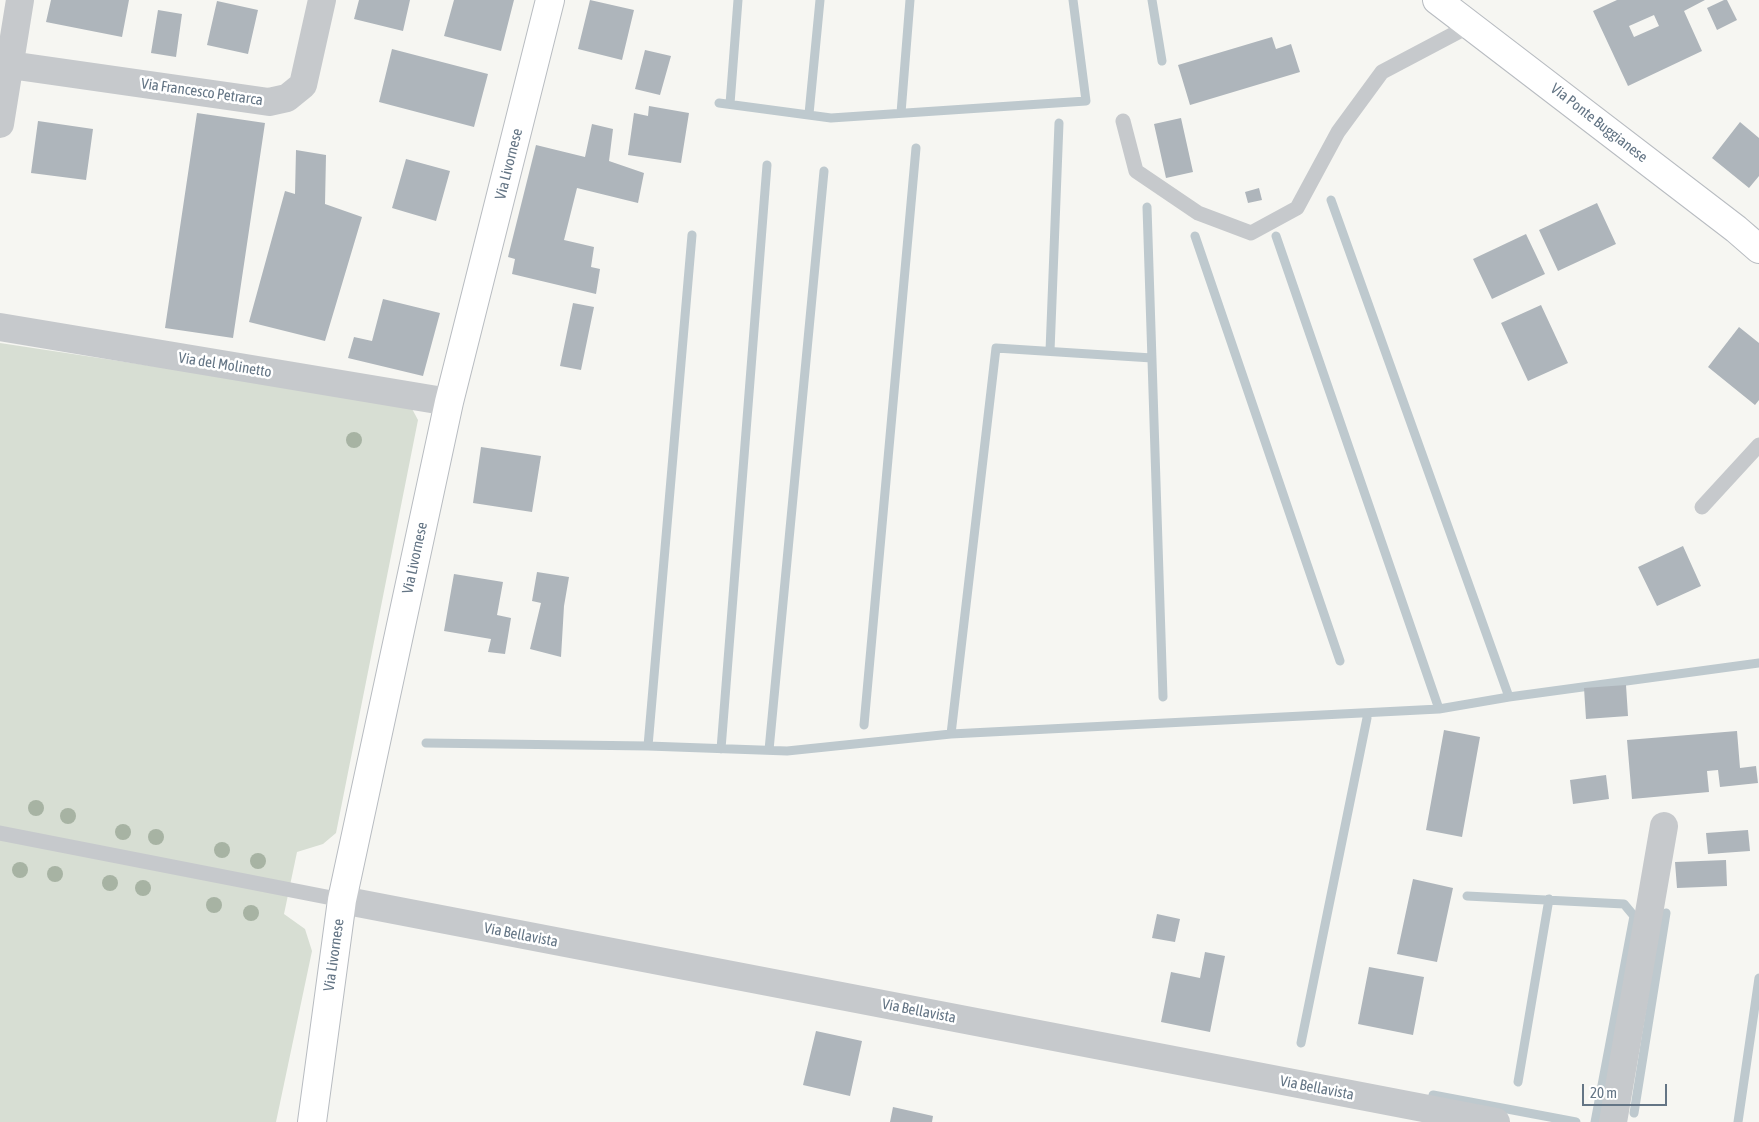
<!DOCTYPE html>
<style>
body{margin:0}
#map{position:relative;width:1759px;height:1122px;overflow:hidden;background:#f6f6f2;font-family:"Asap Condensed",sans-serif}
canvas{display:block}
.scale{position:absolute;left:1582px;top:1084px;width:85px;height:22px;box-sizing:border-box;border:2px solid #647585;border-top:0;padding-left:6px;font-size:15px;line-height:18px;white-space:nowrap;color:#647585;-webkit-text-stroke:4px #fff;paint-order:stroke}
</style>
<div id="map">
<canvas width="1759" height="1122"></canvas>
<div class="scale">20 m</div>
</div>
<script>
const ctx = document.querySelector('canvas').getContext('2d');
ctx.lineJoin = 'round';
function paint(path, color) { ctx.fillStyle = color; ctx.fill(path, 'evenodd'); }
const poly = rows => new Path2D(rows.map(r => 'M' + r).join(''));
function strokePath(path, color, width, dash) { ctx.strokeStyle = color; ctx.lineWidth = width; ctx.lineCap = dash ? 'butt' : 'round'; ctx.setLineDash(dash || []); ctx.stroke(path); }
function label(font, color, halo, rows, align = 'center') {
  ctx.font = font + ' "Asap Condensed",sans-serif'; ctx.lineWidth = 5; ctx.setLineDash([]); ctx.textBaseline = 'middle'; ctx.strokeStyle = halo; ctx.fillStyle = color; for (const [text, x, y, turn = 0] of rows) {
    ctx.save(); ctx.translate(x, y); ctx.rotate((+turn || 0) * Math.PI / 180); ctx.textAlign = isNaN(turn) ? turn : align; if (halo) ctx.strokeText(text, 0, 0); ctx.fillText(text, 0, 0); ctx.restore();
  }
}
const green = poly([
 [0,343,410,405,418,420,336,833,323,844,297,852,284,914,305,929,312,951,276,1122,0,1122]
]);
const stream = poly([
 [1152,0,1162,61],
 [719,103,831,118,1086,101,1073,0],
 [730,104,738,0],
 [901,113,910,0],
 [809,114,820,0],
 [1331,200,1509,697],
 [1147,207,1163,697],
 [1195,236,1340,661],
 [1276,236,1439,709],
 [1050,351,1059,123],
 [864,725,916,148],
 [951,734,996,348,1152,358],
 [426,743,648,746,787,751,951,734,1439,709,1509,697,1759,663],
 [648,746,692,235],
 [721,749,767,165],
 [769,750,824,171],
 [1467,896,1624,904,1634,916,1595,1122],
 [1301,1043,1367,718],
 [1518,1082,1549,899],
 [1433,1095,1576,1122],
 [1634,1113,1666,913],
 [1738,1122,1759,978]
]);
const building = poly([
 [51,0,129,0,122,37,46,22],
 [359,0,410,0,403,31,354,19],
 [454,0,514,0,501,51,444,36],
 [590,0,634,10,622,60,578,49],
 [1617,0,1705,0,1684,11,1702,51,1628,86,1593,11],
 [1654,15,1659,26,1634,37,1629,26],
 [1724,0,1727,0,1737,20,1717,30,1707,8],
 [217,1,258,10,248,54,207,45],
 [158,10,182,14,176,57,151,53],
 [1272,37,1276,49,1291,44,1300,72,1190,105,1178,65],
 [392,49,488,74,474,127,379,102],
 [645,50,671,56,660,95,635,89],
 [649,106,689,113,681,163,628,155,634,113,648,116],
 [197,113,265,123,233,338,165,328],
 [1181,118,1193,172,1166,178,1154,124],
 [38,121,93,129,86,180,31,173],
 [1740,122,1759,138,1759,176,1749,188,1712,158],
 [592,124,613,129,609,161,644,173,638,203,577,188,564,240,594,247,591,267,600,269,596,294,512,274,515,259,508,257,536,145,585,157],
 [296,150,326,155,325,204,362,217,325,341,249,322,285,191,295,194],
 [406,159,450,171,436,221,392,208],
 [1259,188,1262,200,1248,203,1245,192],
 [1597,203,1616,244,1558,271,1539,230],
 [1526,234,1545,274,1492,299,1473,259],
 [383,299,440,313,423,376,348,358,354,337,372,341],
 [573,303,594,307,581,370,560,366],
 [1541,305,1568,363,1528,381,1501,323],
 [1739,327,1759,343,1759,400,1755,405,1708,367],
 [481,447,541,456,532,512,473,503],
 [1683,546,1701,586,1657,606,1638,567],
 [537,572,569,577,564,606,561,657,530,649,541,603,532,601],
 [454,574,503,582,497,615,511,618,505,654,488,652,491,639,444,631],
 [1626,685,1628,716,1586,719,1584,688],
 [1444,730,1480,737,1462,837,1426,830],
 [1737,731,1740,768,1756,766,1758,783,1720,787,1718,770,1707,771,1709,792,1632,799,1627,740],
 [1606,775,1609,799,1573,804,1570,780],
 [1748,830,1750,851,1708,854,1706,833],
 [1726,860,1727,886,1677,888,1675,862],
 [1413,879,1453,888,1437,962,1397,954],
 [1157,914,1180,919,1175,942,1152,938],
 [1205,952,1225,956,1210,1032,1161,1022,1171,972,1200,978],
 [1369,967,1424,977,1413,1035,1358,1024],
 [816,1031,862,1041,850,1096,803,1085],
 [893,1107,933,1116,932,1122,890,1122]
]);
const lane = poly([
 [1123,121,1136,171,1198,213,1251,233,1297,208,1338,132,1382,72,1471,25],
 [1702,507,1759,445],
 [0,833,342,900]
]);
const street = poly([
 [10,65,269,102,287,98,303,85,322,0],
 [0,124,20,0],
 [0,327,449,402],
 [342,900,1496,1122],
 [1613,1122,1664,826]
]);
const secondary = poly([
 [1437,0,1736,229,1759,249],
 [312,1122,342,900,449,402,550,0]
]);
const trees = [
 [354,440],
 [36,808],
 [68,816],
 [123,832],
 [156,837],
 [222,850],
 [258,861],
 [20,870],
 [55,874],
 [110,883],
 [143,888],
 [214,905],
 [251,913]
];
const streetNames = [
 ["Via Francesco Petrarca",202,92,8],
 ["Via Ponte Buggianese",1599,123,38],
 ["Via Livornese",509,164,-76],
 ["Via del Molinetto",225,365,9],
 ["Via Livornese",415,558,-78],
 ["Via Bellavista",521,935,11],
 ["Via Livornese",334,955,-82],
 ["Via Bellavista",919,1011,11],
 ["Via Bellavista",1317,1088,11]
];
paint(green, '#d7ded3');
strokePath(stream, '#bec9ce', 9);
paint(building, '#aeb5bb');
strokePath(secondary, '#b8bcc1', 30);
strokePath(lane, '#c6c9cc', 15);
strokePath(street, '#c6c9cc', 28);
strokePath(secondary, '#fff', 28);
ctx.fillStyle = '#a7b3a3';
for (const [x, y] of trees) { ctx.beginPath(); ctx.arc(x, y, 8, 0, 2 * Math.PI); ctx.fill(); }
label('15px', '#647585', '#fff', streetNames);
</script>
